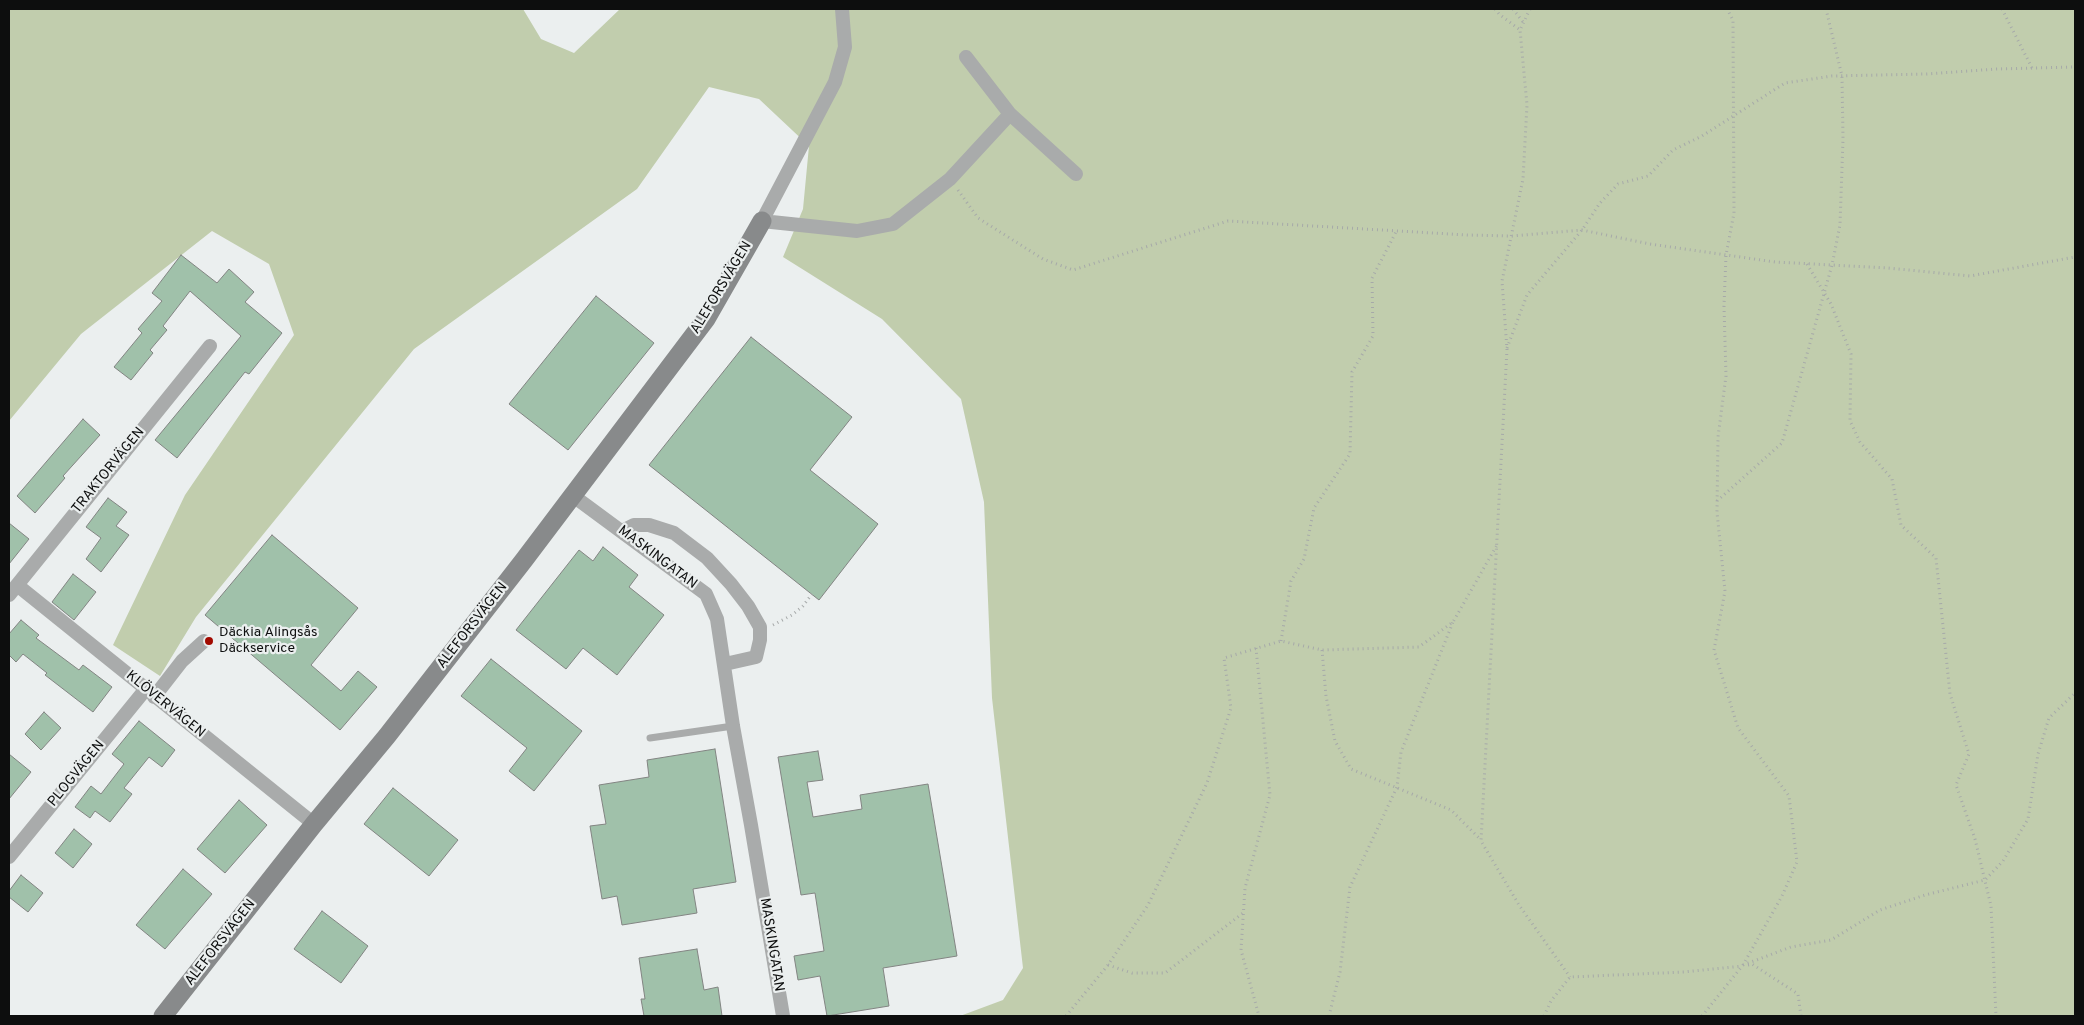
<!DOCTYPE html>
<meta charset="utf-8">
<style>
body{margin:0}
#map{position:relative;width:2084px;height:1025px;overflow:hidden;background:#ebefef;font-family:Overpass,sans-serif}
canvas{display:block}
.frame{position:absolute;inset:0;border:10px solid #0d0e0e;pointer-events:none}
</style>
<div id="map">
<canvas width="2084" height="1025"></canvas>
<div class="frame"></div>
</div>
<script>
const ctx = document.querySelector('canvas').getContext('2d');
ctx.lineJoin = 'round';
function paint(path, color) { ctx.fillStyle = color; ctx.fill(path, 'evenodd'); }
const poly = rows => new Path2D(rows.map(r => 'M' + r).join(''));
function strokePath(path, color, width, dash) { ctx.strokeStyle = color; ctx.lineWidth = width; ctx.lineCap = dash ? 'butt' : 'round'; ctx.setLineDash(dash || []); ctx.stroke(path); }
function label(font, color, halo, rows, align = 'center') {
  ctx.font = font + ' Overpass,sans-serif'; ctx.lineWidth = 4.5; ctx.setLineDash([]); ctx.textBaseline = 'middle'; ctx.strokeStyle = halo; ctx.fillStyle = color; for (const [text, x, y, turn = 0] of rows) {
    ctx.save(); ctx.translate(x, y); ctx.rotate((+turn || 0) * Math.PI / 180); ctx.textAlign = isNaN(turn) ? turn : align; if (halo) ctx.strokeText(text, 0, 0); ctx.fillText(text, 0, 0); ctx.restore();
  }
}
const green = poly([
 [9,9,523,9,541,39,574,53,620,9,2075,9,2075,1016,960,1016,1003,1000,1023,968,992,698,984,502,961,399,882,319,783,257,803,209,809,146,759,99,709,87,637,189,414,349,196,617,160,676,113,645,185,495,294,335,269,264,212,231,81,334,9,421]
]);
const building = poly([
 [181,255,217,283,229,269,254,292,245,302,282,333,249,374,245,372,177,458,155,440,241,336,190,291,163,326,167,330,150,350,153,353,131,380,114,367,142,333,138,329,162,301,152,293,181,255],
 [596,296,654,343,568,450,509,404,596,296],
 [751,337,852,417,810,470,878,524,819,600,649,465,751,337],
 [83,419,100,435,63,476,65,478,35,513,17,496,83,419],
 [108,498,127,512,116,526,129,535,101,572,86,559,101,538,86,527,108,498],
 [9,523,29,539,9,564,9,523],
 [272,535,358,608,311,665,341,691,358,671,377,687,340,730,205,615,272,535],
 [603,547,638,575,629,587,664,615,617,675,583,648,566,669,516,630,579,550,593,561,603,547],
 [73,574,96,592,74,620,52,602,73,574],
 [21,620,39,635,36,638,79,670,83,665,112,687,93,712,45,675,47,673,23,654,16,662,9,655,9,634,21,620],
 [491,659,582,731,534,791,509,771,527,748,461,696,491,659],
 [44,712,61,728,41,750,25,734,44,712],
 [139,721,175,750,162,767,149,757,124,788,132,794,110,822,95,811,90,818,75,807,91,786,101,794,124,764,112,754,139,721],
 [715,749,736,882,693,889,697,913,622,925,617,896,602,899,590,826,606,824,599,785,649,777,647,760,715,749],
 [818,751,823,780,807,782,813,817,862,809,860,795,928,784,957,956,883,968,889,1006,827,1016,820,976,798,980,794,956,824,951,815,893,801,895,778,757,818,751],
 [9,754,31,772,9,799,9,754],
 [393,788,458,840,429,876,364,824,393,788],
 [239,800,267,825,225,873,197,849,239,800],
 [74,829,92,844,73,868,55,853,74,829],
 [183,869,212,894,165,949,136,925,183,869],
 [21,875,43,893,28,912,9,897,9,891,21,875],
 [322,911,368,946,341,983,294,949,322,911],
 [697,949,704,990,718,987,722,1016,644,1016,641,999,645,999,639,958,697,949]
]);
const path = poly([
 [1495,9,1499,14,1520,30],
 [1513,9,1523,22],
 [1530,9,1520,30,1527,105,1523,179,1502,281,1507,349,1481,841,1519,905,1570,977],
 [2002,9,2032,68],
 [958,190,978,218,1043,259,1073,270,1228,221,1467,235,1512,236,1582,230,1650,244,1775,262,1888,268,1970,276,2075,257],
 [1807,264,1831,304,1851,354,1850,421,1860,442,1892,479,1901,525,1936,558,1950,694,1969,754,1956,785,1975,839,1991,906,1996,1016],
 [1507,348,1527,295,1582,230,1600,203,1618,184,1648,176,1673,150,1702,136,1785,83,1832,76,1926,74,1997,69,2075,67],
 [1717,501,1782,443,1832,265,1840,225,1843,139,1842,76,1826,9],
 [773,625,792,615,803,606,812,594],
 [1281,641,1291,581,1304,559,1314,508,1350,454,1352,372,1373,336,1372,278,1396,232],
 [1256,648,1270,795,1245,888,1241,950,1259,1016],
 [1322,650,1326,696,1335,741,1351,769,1451,810,1481,840],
 [1108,965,1132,973,1165,973,1243,913],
 [1743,965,1791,947,1831,940,1880,910,1925,895,1985,880,2003,861,2028,819,2038,754,2049,718,2075,693],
 [1748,965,1752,964,1798,994,1801,1016],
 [1066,1016,1108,965,1148,905,1207,783,1231,708,1224,658,1281,641,1322,650,1419,647,1453,622,1497,545],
 [1329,1016,1340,972,1350,887,1397,787,1401,752,1453,622],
 [1544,1016,1551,1001,1570,977,1684,972,1742,966],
 [1702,1016,1743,965,1782,896,1797,862,1789,796,1738,728,1714,650,1725,591,1717,512,1718,437,1726,376,1724,306,1726,255,1734,213,1733,20,1727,9]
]);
const lane = poly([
 [650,738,733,726]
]);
const street = poly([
 [842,9,845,47,835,82,762,221,857,231,893,224,950,179,1010,114],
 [966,57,1010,114,1076,174],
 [572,495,706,594,717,619,733,726,751,825,783,1016],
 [622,531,634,525,649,525,674,533,707,558,731,584,748,606,760,627,760,640,756,657,725,664],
 [17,585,314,824],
 [9,595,210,346],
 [154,697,182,661,204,641],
 [9,857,145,690]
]);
const secondary = poly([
 [163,1016,314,824,387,736,524,560,706,319,762,221]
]);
const markers = [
 [209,641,5,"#a20a00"]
];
const streetNames = [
 ["ALEFORSVÄGEN",722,288,-59],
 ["TRAKTORVÄGEN",109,471,-51],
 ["MASKINGATAN",657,558,37],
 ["ALEFORSVÄGEN",473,626,-52],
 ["KLÖVERVÄGEN",165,705,39],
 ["PLOGVÄGEN",77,774,-51],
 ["ALEFORSVÄGEN",221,943,-52],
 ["MASKINGATAN",771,945,81]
];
const poiNames = [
 ["Däckia Alingsås",219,633],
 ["Däckservice",219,649]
];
paint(green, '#c1cdad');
paint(building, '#a0c1aa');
strokePath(building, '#828482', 1);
strokePath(path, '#a6a9a9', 3, [1, 4]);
strokePath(lane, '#a9abab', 7);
strokePath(street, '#a9abab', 14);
strokePath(secondary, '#888a8b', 19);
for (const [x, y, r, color] of markers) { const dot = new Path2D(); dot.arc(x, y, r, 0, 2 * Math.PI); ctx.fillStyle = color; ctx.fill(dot); strokePath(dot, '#ebefef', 2); }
label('14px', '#0d0e0e', '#ebefef', streetNames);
label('14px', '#0d0e0e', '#ebefef', poiNames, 'left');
</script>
